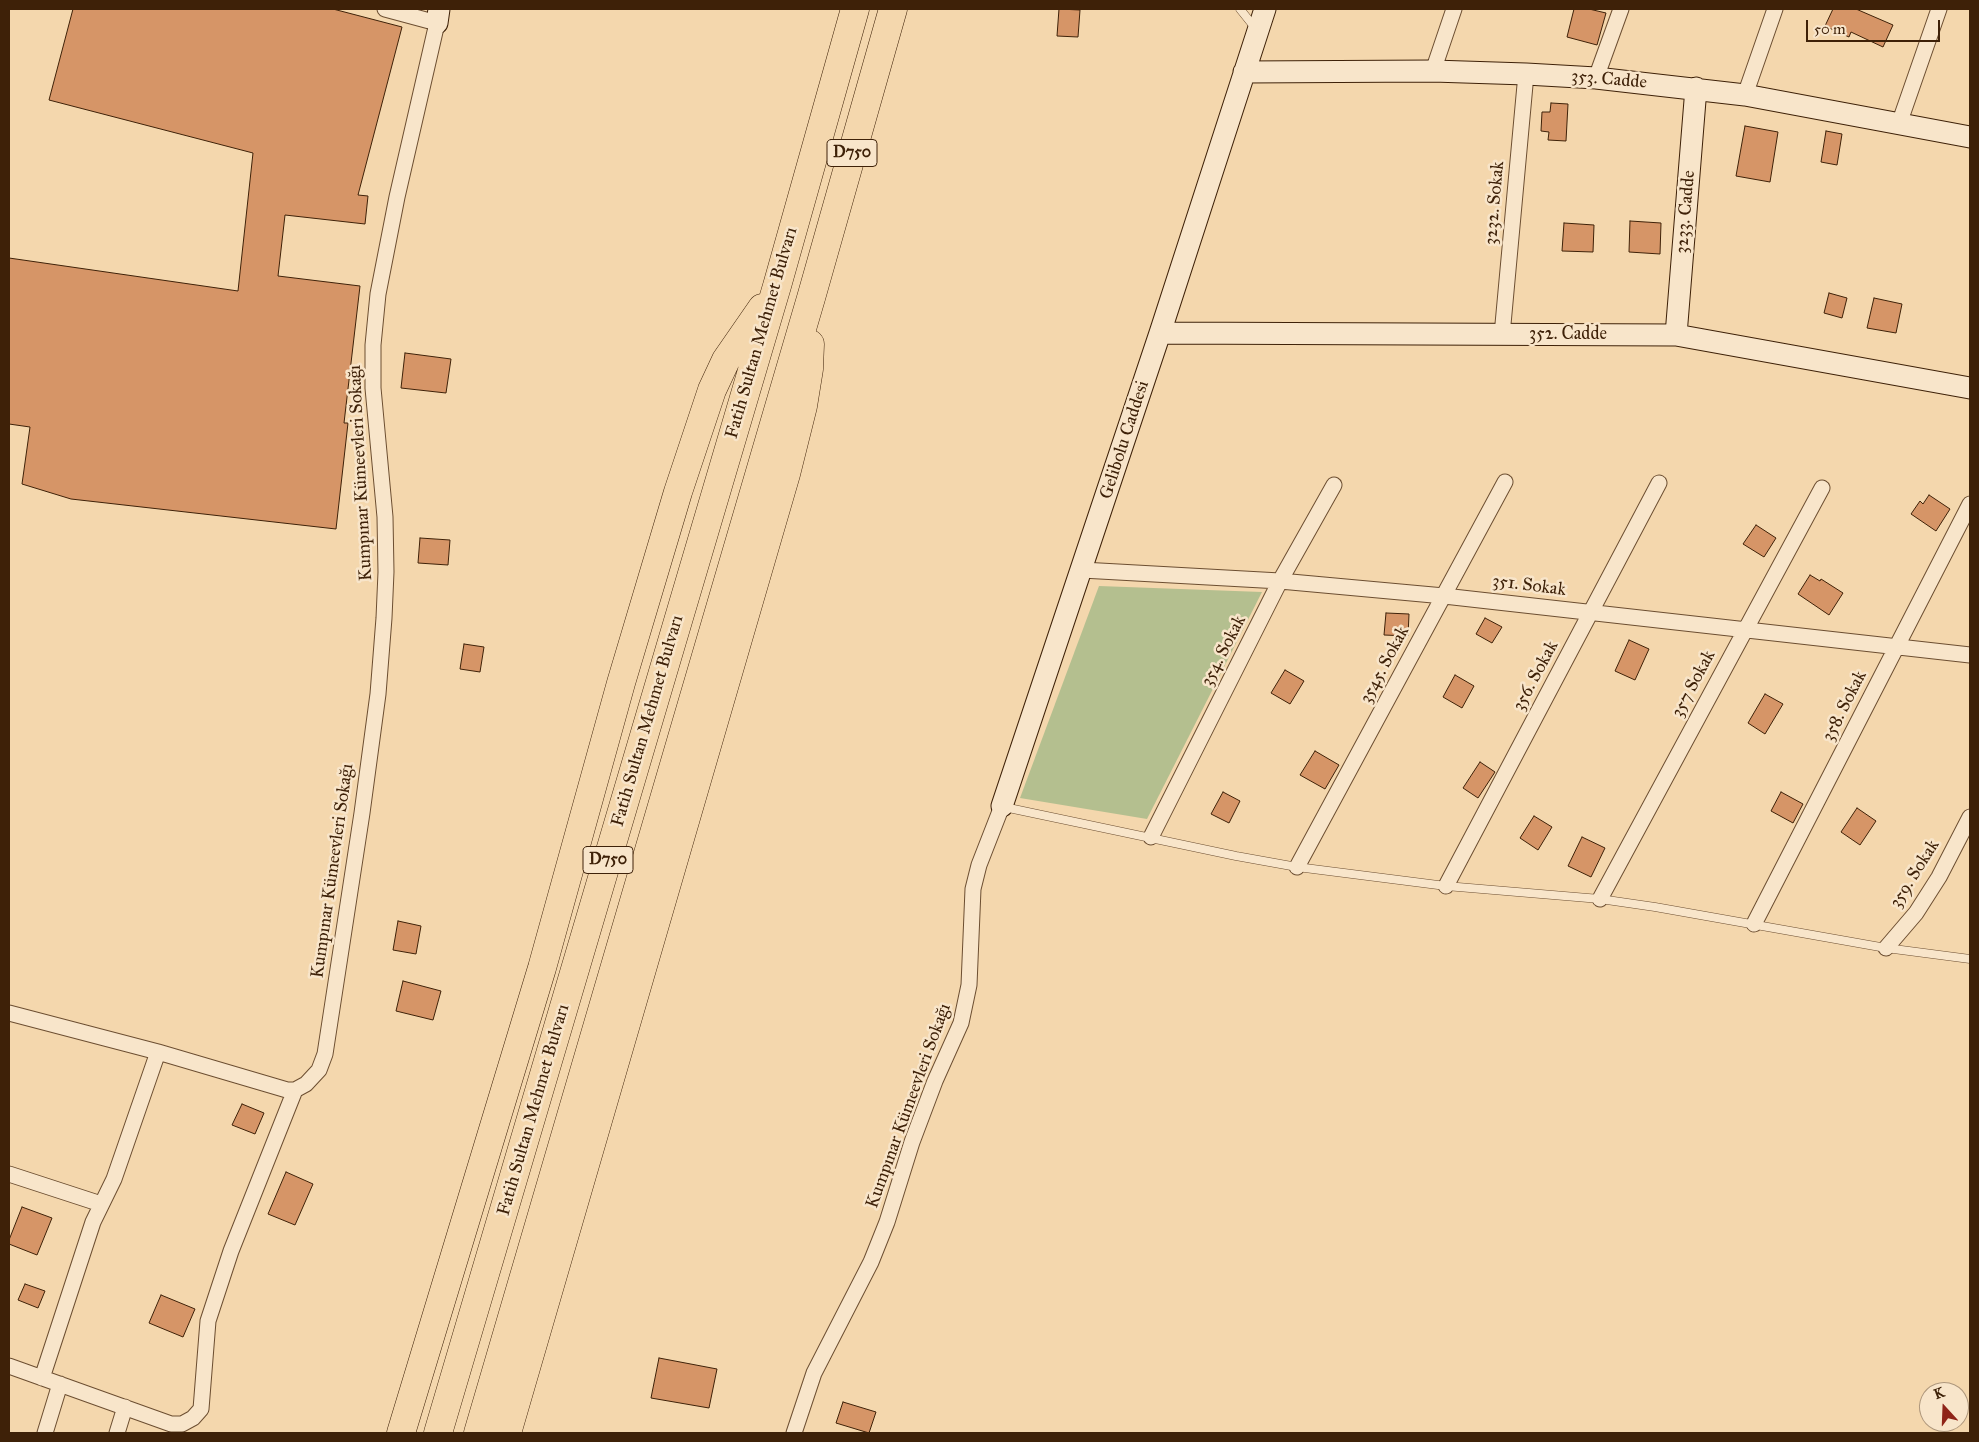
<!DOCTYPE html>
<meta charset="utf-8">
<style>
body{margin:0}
#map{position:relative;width:1979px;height:1442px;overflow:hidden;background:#f4d7ad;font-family:"IM FELL Great Primer",serif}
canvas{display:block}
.frame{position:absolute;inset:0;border:10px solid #3e2108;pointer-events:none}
.north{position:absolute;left:1919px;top:1382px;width:50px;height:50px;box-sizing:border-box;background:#f8e5ca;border:1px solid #ae977c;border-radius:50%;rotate:340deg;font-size:14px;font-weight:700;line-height:20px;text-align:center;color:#3e2108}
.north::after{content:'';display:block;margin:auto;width:18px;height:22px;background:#8f2418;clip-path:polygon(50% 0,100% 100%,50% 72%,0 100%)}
.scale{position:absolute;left:1806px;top:20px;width:134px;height:22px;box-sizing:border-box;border:2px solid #3e2108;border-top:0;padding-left:6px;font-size:15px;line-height:18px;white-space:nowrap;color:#3e2108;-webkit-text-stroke:4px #f8e5ca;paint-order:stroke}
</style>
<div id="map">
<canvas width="1979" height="1442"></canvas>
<div class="frame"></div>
<div class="north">K</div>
<div class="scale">50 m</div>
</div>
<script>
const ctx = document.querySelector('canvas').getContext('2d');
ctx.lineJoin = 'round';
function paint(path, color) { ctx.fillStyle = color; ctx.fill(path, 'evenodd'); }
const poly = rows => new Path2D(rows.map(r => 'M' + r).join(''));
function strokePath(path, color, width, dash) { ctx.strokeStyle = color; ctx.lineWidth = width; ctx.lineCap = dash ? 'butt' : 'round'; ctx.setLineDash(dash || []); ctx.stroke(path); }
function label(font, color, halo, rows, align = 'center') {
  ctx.font = font + ' "IM FELL Great Primer",serif'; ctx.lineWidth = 5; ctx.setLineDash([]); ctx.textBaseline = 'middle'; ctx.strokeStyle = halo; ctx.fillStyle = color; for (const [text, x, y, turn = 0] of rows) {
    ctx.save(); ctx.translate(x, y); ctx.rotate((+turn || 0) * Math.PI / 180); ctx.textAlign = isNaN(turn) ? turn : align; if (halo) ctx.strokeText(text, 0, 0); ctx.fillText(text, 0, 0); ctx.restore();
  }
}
const green = poly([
 [1099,586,1262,592,1147,819,1020,798]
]);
const building = poly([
 [73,9,333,9,402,27,358,195,368,196,365,224,285,215,278,276,360,286,344,423,348,423,336,529,71,499,22,484,30,427,9,424,9,258,238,291,253,153,49,100,73,9],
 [1059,9,1080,10,1078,37,1057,36,1059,9],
 [1574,9,1589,9,1606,13,1597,45,1567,37,1574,9],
 [1833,9,1856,9,1893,25,1883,47,1851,32,1849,37,1825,26,1833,9],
 [1551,103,1568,104,1566,141,1548,140,1549,132,1541,131,1542,112,1550,112,1551,103],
 [1745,126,1778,132,1770,182,1736,176,1745,126],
 [1826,131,1842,134,1837,165,1821,162,1826,131],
 [1630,221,1661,223,1660,254,1629,252,1630,221],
 [1564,223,1594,225,1593,252,1562,251,1564,223],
 [1829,293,1847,298,1842,318,1824,313,1829,293],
 [1874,298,1902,304,1896,333,1867,328,1874,298],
 [405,353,451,359,446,393,401,388,405,353],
 [1929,495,1950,509,1936,531,1911,514,1920,501,1923,504,1929,495],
 [1756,525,1776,538,1764,557,1743,544,1756,525],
 [420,538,450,540,448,565,418,563,420,538],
 [1810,575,1820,581,1821,579,1843,593,1829,615,1798,594,1810,575],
 [1386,613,1409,614,1408,636,1384,635,1386,613],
 [1485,618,1502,627,1492,643,1476,634,1485,618],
 [1629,640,1649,649,1635,680,1615,671,1629,640],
 [464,644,484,647,480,672,460,669,464,644],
 [1285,670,1304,681,1290,704,1271,693,1285,670],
 [1455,675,1474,686,1462,708,1443,697,1455,675],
 [1765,694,1783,704,1765,734,1748,723,1765,694],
 [1315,751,1339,765,1325,789,1300,775,1315,751],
 [1480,762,1495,772,1478,798,1463,788,1480,762],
 [1223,792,1240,801,1229,823,1211,814,1223,792],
 [1781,792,1803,804,1793,823,1771,811,1781,792],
 [1857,808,1876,821,1860,845,1841,832,1857,808],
 [1534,816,1552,827,1538,850,1520,838,1534,816],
 [1582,837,1605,848,1591,877,1568,866,1582,837],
 [398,921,421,926,416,954,393,950,398,921],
 [403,981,441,991,433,1020,396,1011,403,981],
 [242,1104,264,1113,255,1134,232,1125,242,1104],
 [286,1172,313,1184,295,1225,268,1214,286,1172],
 [22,1207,52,1218,37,1255,9,1244,9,1240,22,1207],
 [25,1284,45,1291,38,1308,18,1300,25,1284],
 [161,1295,195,1309,183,1337,149,1323,161,1295],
 [659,1358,717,1369,709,1408,651,1398,659,1358],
 [843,1402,876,1412,869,1433,836,1423,843,1402]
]);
const lane = poly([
 [1240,9,1256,29],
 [1004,807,1236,856,1297,867,1446,886,1600,899,1655,907,1886,948,1970,959]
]);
const street = poly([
 [1433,71,1454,9],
 [1596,78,1621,9],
 [1745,95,1775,9],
 [1899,124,1939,9],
 [1502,335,1526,74],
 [1082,570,1280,581,1444,596,1970,655],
 [1151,837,1280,581,1334,485],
 [1297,867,1505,482],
 [1446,886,1659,483],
 [1600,899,1822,488],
 [1754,924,1970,504],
 [1886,948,1916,913,1939,877,1970,817],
 [9,1013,158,1052,287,1090,295,1090,306,1084,319,1070,325,1054,362,813,378,694,384,618,386,572,385,517,373,388,373,345,378,294,397,197,437,23,385,9],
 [9,1174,101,1204],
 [9,1366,171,1424,182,1424,193,1418,201,1409,208,1321,231,1251,295,1090],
 [42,1378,93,1222,114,1179,158,1052],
 [45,1433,60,1384],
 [117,1433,125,1407],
 [794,1433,814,1373,871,1262,887,1222,912,1142,935,1081,961,1023,969,985,973,889,979,865,1002,806]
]);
const secondary = poly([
 [437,23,439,9],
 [1244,72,1433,71,1526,74,1596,78,1745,95,1970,137],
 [1160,333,1676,335,1970,388],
 [1676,335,1696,88],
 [1002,806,1160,333,1265,9]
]);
const highway = poly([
 [401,1433,542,968,621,683,678,492,712,390,726,360,762,308],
 [438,1433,777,286,855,9],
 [478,1433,811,298,893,9],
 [507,1433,786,474,803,406,809,369,810,344]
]);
const shields = [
 [852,153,50],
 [608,860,50]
];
const shieldNames = [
 ["D750",852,153],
 ["D750",608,860]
];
const streetNames = [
 ["353. Cadde",1609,80,5],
 ["3232. Sokak",1495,203,-85],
 ["3233. Cadde",1686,212,-85],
 ["Fatih Sultan Mehmet Bulvarı",762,333,-74],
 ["352. Cadde",1568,335],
 ["Gelibolu Caddesi",1125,440,-72],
 ["Kumpınar Kümeevleri Sokağı",361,473,-93],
 ["351. Sokak",1529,586,7],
 ["354. Sokak",1224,651,-63],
 ["3545. Sokak",1385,665,-62],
 ["356. Sokak",1536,676,-62],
 ["357 Sokak",1694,684,-62],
 ["358. Sokak",1845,706,-63],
 ["Fatih Sultan Mehmet Bulvarı",648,721,-74],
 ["Kumpınar Kümeevleri Sokağı",333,871,-82],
 ["359. Sokak",1915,874,-58],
 ["Kumpınar Kümeevleri Sokağı",909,1106,-70],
 ["Fatih Sultan Mehmet Bulvarı",534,1110,-74]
];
paint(green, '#b4bf8f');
paint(building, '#d69567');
strokePath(building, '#3e2108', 1);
strokePath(lane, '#6c4e31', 9);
strokePath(street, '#6c4e31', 17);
strokePath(secondary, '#3e2108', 23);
strokePath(highway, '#3e2108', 29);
strokePath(lane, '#f8e5ca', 8);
strokePath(street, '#f8e5ca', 15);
strokePath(secondary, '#f8e5ca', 21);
strokePath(highway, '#f4d7ad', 28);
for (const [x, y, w] of shields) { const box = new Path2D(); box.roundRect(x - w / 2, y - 13.5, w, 27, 4); ctx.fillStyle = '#f8e5ca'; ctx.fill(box); strokePath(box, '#3e2108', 1); }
label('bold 16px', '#3e2108', null, shieldNames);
label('18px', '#3e2108', '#f8e5ca', streetNames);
</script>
